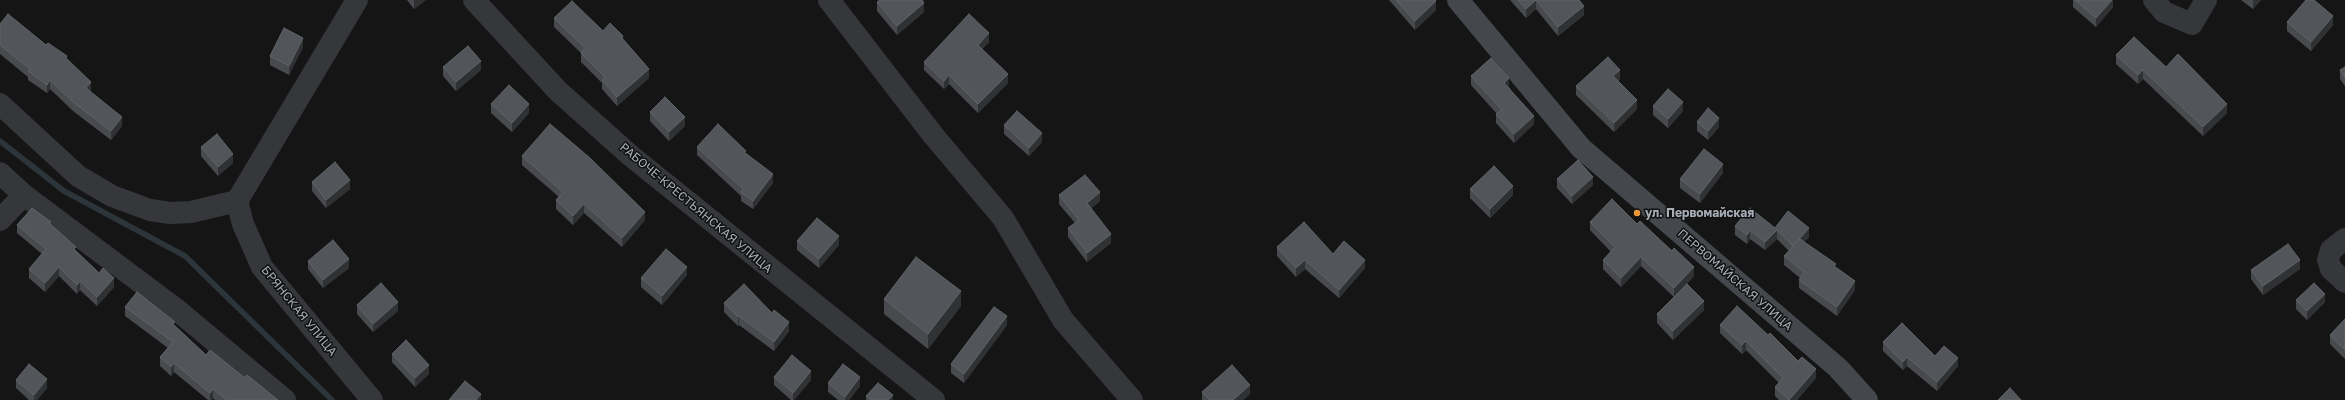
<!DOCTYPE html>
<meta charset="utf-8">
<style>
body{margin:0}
canvas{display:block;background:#151516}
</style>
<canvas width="2345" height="400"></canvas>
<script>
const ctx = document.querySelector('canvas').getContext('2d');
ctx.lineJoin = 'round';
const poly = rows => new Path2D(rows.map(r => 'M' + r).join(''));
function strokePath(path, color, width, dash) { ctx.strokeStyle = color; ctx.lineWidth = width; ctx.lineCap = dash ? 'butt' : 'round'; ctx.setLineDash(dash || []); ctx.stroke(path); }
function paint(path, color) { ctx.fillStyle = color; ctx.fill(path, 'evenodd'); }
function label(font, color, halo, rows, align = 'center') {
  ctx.font = font + ' "Golos Text",sans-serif'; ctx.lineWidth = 3; ctx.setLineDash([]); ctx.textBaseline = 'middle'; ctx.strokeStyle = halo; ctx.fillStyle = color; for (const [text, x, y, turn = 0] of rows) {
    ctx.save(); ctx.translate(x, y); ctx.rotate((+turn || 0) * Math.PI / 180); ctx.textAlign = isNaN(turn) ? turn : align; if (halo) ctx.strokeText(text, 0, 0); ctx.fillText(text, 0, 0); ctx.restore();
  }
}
const stream = poly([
 [0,141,64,191,185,256,332,400]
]);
const street = poly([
 [474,0,558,91,631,156,934,400],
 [829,0,933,135,1003,218,1063,320,1132,400],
 [2154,0,2164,12,2192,24,2206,0],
 [0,104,78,176,112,196,150,210,170,213,191,212,237,201,243,224,262,267,372,400],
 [0,173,24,195,176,309,285,400],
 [237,201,357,0],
 [0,220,24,195],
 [2345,239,2331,250,2328,260,2331,269,2345,282]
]);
const secondary = poly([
 [1458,0,1581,148,1838,368,1867,400]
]);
const wall = poly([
 [407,0,426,0,414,9],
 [1389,0,1435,0,1436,10,1415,30],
 [1510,0,1579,0,1584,15,1558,36,1536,9,1526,18],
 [2073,0,2113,0,2113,7,2096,27,2073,7],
 [2241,0,2261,0,2253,9],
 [877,2,924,12,897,35,877,11],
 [554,18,603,31,623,39,649,78,617,106,602,89,602,83,581,62,581,53,554,27],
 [2287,22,2333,25,2311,51,2287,31],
 [0,24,46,45,67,59,91,91,91,92,122,126,111,140,73,111,50,89,47,93,28,80,28,77,0,54],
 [989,42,982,49,1008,83,978,113,949,84,944,89,924,70,924,62],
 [303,47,289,75,270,65,270,56],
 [2116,55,2166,67,2227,113,2203,136,2143,79,2138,84,2116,64],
 [443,67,481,70,456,91,443,76],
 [2345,67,2345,86,2340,79,2340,70],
 [1471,76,1509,87,1534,124,1514,143,1496,123,1496,114,1497,114,1471,85],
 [1620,79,1618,81,1637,109,1614,132,1576,95,1576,86],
 [491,104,529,113,512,132,491,113],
 [1653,106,1683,111,1668,128,1653,115],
 [650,112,685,126,669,141,650,121],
 [1697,122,1719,127,1708,140,1697,131],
 [1004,125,1042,142,1029,156,1004,134],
 [201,147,233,163,218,176,201,156],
 [697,147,746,154,773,183,753,209,741,201,741,196,697,155],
 [522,156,645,220,622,247,584,213,573,225,556,209,556,200,559,197,522,165],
 [1723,173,1700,203,1680,188,1680,179],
 [1557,179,1593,185,1572,204,1557,188],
 [312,182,350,189,326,208,312,191],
 [1470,189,1513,195,1490,218,1470,198],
 [1059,195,1100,201,1091,208,1111,243,1087,262,1068,237,1068,228,1075,223,1059,204],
 [1590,222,1637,224,1694,276,1679,292,1704,310,1673,340,1657,323,1657,314,1674,297,1641,266,1621,287,1603,269,1603,260,1611,252,1590,230],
 [17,225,51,225,76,251,114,287,97,306,80,290,77,294,59,276,45,292,29,278,29,269,42,254,17,233],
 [1735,226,1775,228,1809,237,1804,242,1836,268,1855,290,1837,316,1799,288,1799,280,1800,278,1784,265,1784,256,1789,251,1777,239,1765,250,1750,239,1747,244,1735,235],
 [797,241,839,245,819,268,797,250],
 [1277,247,1333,254,1365,268,1339,298,1305,269,1296,277,1277,256],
 [308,261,349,268,323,288,308,269],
 [2300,269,2263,295,2251,279,2251,270],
 [687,275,662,305,641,287,641,278],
 [884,299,961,306,928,349,884,314],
 [2296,300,2325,302,2307,320,2296,309],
 [724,303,772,313,789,331,774,351,739,325,738,326,724,312],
 [357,305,398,311,373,332,357,314],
 [125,307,175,326,206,355,245,378,278,400,215,400,213,398,212,400,208,400,174,372,171,376,160,366,160,357,168,348,125,316],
 [2345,319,2345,359,2330,344,2330,335],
 [1007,325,964,383,951,373,951,364],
 [1720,325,1768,335,1816,378,1797,400,1779,400,1775,396,1775,387,1779,383,1746,350,1742,354,1720,333],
 [1883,342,1935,356,1958,366,1937,391,1907,366,1903,370,1883,351],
 [392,354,429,374,415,387,392,362],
 [774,377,811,380,794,400,791,400,774,385],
 [16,380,47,388,37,400,29,400,16,388],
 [828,383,860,386,849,400,838,400,828,392],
 [1202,392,1250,394,1243,400,1202,400],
 [866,396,893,400,866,400]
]);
const shadedWall = poly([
 [414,0,426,0,414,9],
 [1536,0,1536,9,1526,18,1526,9],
 [2112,0,2113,0,2113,7,2096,27,2096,18],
 [2253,0,2261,0,2253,9],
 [1436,1,1436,10,1415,30,1415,21],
 [924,3,924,12,897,35,897,26],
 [1584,6,1584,15,1558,36,1558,27],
 [2333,16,2333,25,2311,51,2311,42],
 [989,33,989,42,978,53,978,45],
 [303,38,303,47,289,75,289,66],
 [481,61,481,70,456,91,456,82],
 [649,69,649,78,617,106,617,97],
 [1620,70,1620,79,1613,85,1613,76],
 [2143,70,2143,79,2138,84,2138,75],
 [1008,74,1008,83,978,113,978,104],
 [949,75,949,84,944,89,944,81],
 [1509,78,1509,87,1504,91,1504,83],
 [50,80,50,89,47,93,47,85],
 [91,82,91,91,86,97,86,88],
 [1637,100,1637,109,1614,132,1614,123],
 [1683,102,1683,111,1668,128,1668,119],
 [529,104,529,113,512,132,512,123],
 [2227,104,2227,113,2203,136,2203,127],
 [1534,116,1534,124,1514,143,1514,134],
 [122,117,122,126,111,140,111,131],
 [685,117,685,126,669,141,669,132],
 [1719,118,1719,127,1708,140,1708,131],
 [1042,133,1042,142,1029,156,1029,148],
 [233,154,233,163,218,176,218,167],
 [1723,164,1723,173,1700,203,1700,194],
 [773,174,773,183,753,209,753,201],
 [1593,177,1593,185,1572,204,1572,196],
 [350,180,350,189,326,208,326,200],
 [1513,186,1513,195,1490,218,1490,209],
 [1100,192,1100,201,1087,212,1087,203],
 [584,204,584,213,573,225,573,216],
 [645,212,645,220,622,247,622,238],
 [1809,228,1809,237,1793,254,1793,246],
 [1750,230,1750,239,1747,244,1747,235],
 [1777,230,1777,239,1765,250,1765,242],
 [1111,234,1111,243,1087,262,1087,253],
 [839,236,839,245,819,268,819,259],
 [1641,257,1641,266,1621,287,1621,278],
 [349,259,349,268,323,288,323,280],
 [1305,260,1305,269,1296,277,1296,268],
 [1365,260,1365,268,1339,298,1339,290],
 [2300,260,2300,269,2263,295,2263,286],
 [59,267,59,276,45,292,45,283],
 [687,267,687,275,662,305,662,296],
 [1694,267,1694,276,1674,297,1674,288],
 [114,278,114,287,97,306,97,297],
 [80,281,80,290,77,294,77,285],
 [1855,281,1855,290,1837,316,1837,307],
 [961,291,961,306,928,349,928,334],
 [2325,294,2325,302,2307,320,2307,311],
 [1704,301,1704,310,1673,340,1673,331],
 [398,302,398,311,373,332,373,324],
 [739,316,739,325,738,326,738,317],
 [1007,316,1007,325,964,383,964,374],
 [789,322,789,331,774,351,774,342],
 [1746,341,1746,350,1742,354,1742,345],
 [1907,357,1907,366,1903,370,1903,362],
 [1958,358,1958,366,1937,391,1937,382],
 [174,363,174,372,171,376,171,367],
 [429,365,429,374,415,387,415,378],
 [1816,369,1816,378,1797,400,1789,400],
 [811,371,811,380,794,400,793,400,793,393],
 [860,377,860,386,849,400,845,400,845,397],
 [47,379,47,388,37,400,34,400,34,395],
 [1250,385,1250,394,1243,400,1233,400],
 [213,389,213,398,212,400,210,400,210,393],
 [481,394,481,400,476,400],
 [893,395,893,400,888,400]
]);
const building = poly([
 [880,0,922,0,924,3,897,26,877,2,880,0],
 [1396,0,1435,0,1436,1,1415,21,1396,0],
 [1518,0,1536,0,1526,9,1518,0],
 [1536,0,1579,0,1584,6,1558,27,1536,0],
 [2075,0,2112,0,2096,18,2075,0],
 [2306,0,2314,0,2333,16,2311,42,2287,22,2306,0],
 [572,1,603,31,610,23,623,36,622,38,649,69,617,97,602,80,605,77,581,53,585,48,554,18,572,1],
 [8,14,46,45,48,43,67,56,66,58,91,82,86,88,122,117,111,131,73,102,50,80,47,85,28,71,30,69,0,45,0,24,8,14],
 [969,14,989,33,978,45,1008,74,978,104,949,75,944,81,924,62,969,14],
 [284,28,303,38,289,66,270,56,284,28],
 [2134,37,2166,67,2178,54,2227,104,2203,127,2143,70,2138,75,2116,55,2134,37],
 [468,46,481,61,456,82,443,67,468,46],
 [1608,57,1620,70,1613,76,1637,100,1614,123,1576,86,1608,57],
 [1491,58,1509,78,1504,83,1534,116,1514,134,1496,114,1502,110,1471,76,1491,58],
 [2345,67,2345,78,2340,70,2345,67],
 [509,85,529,104,512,123,491,104,509,85],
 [1668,89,1683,102,1668,119,1653,106,1668,89],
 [665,97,685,117,669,132,650,112,665,97],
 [1708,108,1719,118,1708,131,1697,122,1708,108],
 [1017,111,1042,133,1029,148,1004,125,1017,111],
 [550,124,590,158,645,212,622,238,584,204,573,216,556,200,563,192,522,156,550,124],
 [718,124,746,151,744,152,773,174,753,201,741,192,743,189,697,147,718,124],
 [217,134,233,154,218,167,201,147,217,134],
 [1704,149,1723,164,1700,194,1680,179,1704,149],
 [1578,160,1593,177,1572,196,1557,179,1578,160],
 [335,162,350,180,326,200,312,182,335,162],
 [1494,166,1513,186,1490,209,1470,189,1494,166],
 [1085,175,1100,192,1087,203,1111,234,1087,253,1068,228,1079,220,1059,195,1085,175],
 [1612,199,1637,224,1640,221,1672,251,1674,248,1694,267,1674,288,1641,257,1621,278,1603,260,1615,247,1590,222,1612,199],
 [32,208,51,222,49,223,76,247,74,249,99,273,103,268,114,278,97,297,80,281,77,285,59,267,45,283,29,269,46,249,17,225,32,208],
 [1750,208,1775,228,1788,211,1809,228,1793,246,1777,230,1765,242,1750,230,1747,235,1735,226,1750,208],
 [817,218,839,236,819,259,797,241,817,218],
 [1304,222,1333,254,1344,241,1365,260,1339,290,1305,260,1296,268,1277,247,1304,222],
 [1800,239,1836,264,1834,266,1855,281,1837,307,1799,280,1804,272,1784,256,1800,239],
 [333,240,349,259,323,280,308,261,333,240],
 [2288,244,2300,260,2263,286,2251,270,2288,244],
 [666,249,687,267,662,296,641,278,666,249],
 [916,257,961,291,928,334,884,299,916,257],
 [381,283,398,302,373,324,357,305,381,283],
 [2314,283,2325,294,2307,311,2296,300,2314,283],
 [744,284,772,313,774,310,789,322,774,342,739,316,738,317,724,303,744,284],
 [1687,284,1704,301,1673,331,1657,314,1687,284],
 [137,292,175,322,173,324,206,355,210,350,245,378,247,375,278,400,227,400,213,389,210,393,174,363,171,367,160,357,173,342,125,307,137,292],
 [1737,306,1768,335,1770,333,1798,361,1802,357,1816,369,1789,400,1775,387,1783,378,1746,341,1742,345,1720,325,1737,306],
 [994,307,1007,316,964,374,951,364,994,307],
 [2345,319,2345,350,2330,335,2345,319],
 [1902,323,1935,356,1944,346,1958,358,1937,382,1907,357,1903,362,1883,342,1902,323],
 [406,340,429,365,415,378,392,354,406,340],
 [792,355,811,371,793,393,774,377,792,355],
 [29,364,47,379,34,395,16,380,29,364],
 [843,364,860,377,845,397,828,383,843,364],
 [1232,365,1250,385,1233,400,1210,400,1202,392,1232,365],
 [465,381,481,394,476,400,449,400,465,381],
 [878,383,893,395,888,400,871,400,866,396,878,383],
 [2010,388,2021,400,1998,400,2010,388]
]);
const markers = [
 [1637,213,4,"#ed9736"]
];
const streetNames = [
 ["РАБОЧЕ-КРЕСТЬЯНСКАЯ УЛИЦА",696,208,40],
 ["ПЕРВОМАЙСКАЯ УЛИЦА",1735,280,41],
 ["БРЯНСКАЯ УЛИЦА",299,311,51]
];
const poiNames = [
 ["ул. Первомайская",1645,213]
];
strokePath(stream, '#2b353a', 5.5);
strokePath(street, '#36373b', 22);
strokePath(secondary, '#44474b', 22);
paint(wall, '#484a4e');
paint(shadedWall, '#2f3133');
paint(building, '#525559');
strokePath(building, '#606368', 1);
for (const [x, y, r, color] of markers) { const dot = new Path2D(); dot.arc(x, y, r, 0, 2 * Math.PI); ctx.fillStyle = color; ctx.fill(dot); strokePath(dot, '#101011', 1.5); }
label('12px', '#a7aeb6', '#101011', streetNames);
label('bold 12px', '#a7aeb6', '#101011', poiNames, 'left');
</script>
